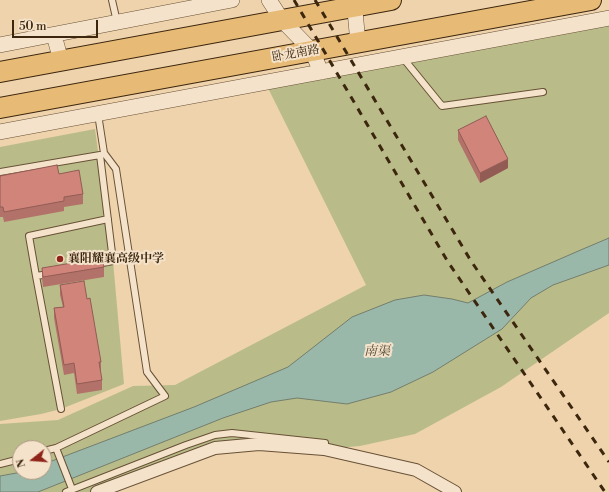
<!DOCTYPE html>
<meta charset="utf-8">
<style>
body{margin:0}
#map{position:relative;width:609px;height:492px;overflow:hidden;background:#eed3ad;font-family:"Libre Bodoni",serif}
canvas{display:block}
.north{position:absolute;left:12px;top:440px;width:40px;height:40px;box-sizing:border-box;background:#f4e2ca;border:1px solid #aa977f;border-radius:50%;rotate:253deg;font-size:11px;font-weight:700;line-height:16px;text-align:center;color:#3c260e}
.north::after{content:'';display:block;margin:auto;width:14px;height:18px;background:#8f2418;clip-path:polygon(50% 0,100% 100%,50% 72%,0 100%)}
.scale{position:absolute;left:12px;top:20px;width:86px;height:18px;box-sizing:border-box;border:2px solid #3c260e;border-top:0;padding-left:5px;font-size:12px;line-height:14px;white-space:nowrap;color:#3c260e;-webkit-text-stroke:3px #f4e2ca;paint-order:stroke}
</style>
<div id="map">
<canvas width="609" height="492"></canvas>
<div class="north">N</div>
<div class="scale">50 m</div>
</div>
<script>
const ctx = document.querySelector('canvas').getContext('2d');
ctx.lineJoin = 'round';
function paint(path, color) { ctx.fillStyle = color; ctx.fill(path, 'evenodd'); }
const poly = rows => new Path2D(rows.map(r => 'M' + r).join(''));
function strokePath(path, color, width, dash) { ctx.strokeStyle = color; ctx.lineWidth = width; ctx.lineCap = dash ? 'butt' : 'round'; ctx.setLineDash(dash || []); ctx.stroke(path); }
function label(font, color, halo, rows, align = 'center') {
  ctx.font = font + ' "Libre Bodoni","Noto Serif SC",serif'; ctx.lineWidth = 4; ctx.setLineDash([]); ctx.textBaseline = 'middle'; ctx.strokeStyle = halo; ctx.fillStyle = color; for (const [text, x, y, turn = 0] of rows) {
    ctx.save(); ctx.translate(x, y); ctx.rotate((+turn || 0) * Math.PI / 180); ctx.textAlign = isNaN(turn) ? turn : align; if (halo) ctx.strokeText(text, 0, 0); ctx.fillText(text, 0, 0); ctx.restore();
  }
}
const green = poly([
 [609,18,609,313,501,387,415,434,360,446,324,449,215,448,97,492,0,492,0,424,58,420,133,386,175,385,366,285,265,82],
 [20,448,44,448,44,472,20,472],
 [95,129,113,261,124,384,61,409,41,414,0,421,0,147]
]);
const water = poly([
 [609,238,609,265,553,285,531,298,502,329,433,372,391,392,347,404,297,398,271,402,223,418,38,492,0,492,0,476,22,472,44,472,44,464,194,407,288,367,352,317,395,300,424,295,452,299,468,303,507,282,583,249,609,238]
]);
const service = poly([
 [112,0,117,22],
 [403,58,442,106,543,92],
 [0,172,100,155,113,261,97,264],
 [49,274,36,276,61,409],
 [36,276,29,236,108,219],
 [56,448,72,489],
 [44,451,56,448,165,396,147,372,116,169,104,153,98,114],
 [0,464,20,459],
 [66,492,186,445,215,435,232,433,325,443,324,449]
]);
const minor = poly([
 [97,492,215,448,259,444,324,449,416,470,455,492]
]);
const tertiary = poly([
 [269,0,282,20,312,51,321,72],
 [354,0,358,43],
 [54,35,61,61],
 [0,45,232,0],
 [0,132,609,18]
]);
const trunk = poly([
 [0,72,391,0],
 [0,108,591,0]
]);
const rail = poly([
 [294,0,448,262,605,492],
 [315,0,471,261,609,462]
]);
const wall = poly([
 [458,130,508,168,480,183,458,140],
 [59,174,83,194,83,204,64,207,64,211,4,222,3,217,0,217,0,176],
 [104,267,104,277,43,287,42,278,42,268],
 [60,285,87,299,101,362,101,371,100,372,102,380,102,390,77,394,74,373,64,375,54,318,54,308,63,307,60,295]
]);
const shadedWall = poly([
 [508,159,508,168,480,183,480,173]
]);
const building = poly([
 [486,116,508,159,480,173,458,130,486,116],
 [57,165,59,174,79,170,83,194,64,197,64,201,4,212,3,207,0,207,0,176,57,165],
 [102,258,104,267,43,277,42,268,102,258],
 [84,281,87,299,90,298,101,362,99,362,102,380,77,384,74,363,64,365,54,308,64,307,60,285,84,281]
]);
const markers = [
 [60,259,4,"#8f2418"]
];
const streetNames = [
 ["卧龙南路",296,54,-10]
];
const poiNames = [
 ["襄阳耀襄高级中学",68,259]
];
const waterNames = [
 ["南渠",377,352]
];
paint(green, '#b9bc89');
paint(water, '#99b8aa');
strokePath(water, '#747e6c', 1);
strokePath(service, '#685136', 8);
strokePath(minor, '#685136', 14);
strokePath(tertiary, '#685136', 16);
strokePath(trunk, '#3c260e', 22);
strokePath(service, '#f4e2ca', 6);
strokePath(minor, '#f4e2ca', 12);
strokePath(tertiary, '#f4e2ca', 15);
strokePath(trunk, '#e7ba76', 20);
strokePath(rail, '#3c260e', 3, [7, 7]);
paint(wall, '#b37269');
paint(shadedWall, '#925c55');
paint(building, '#d0847a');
strokePath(building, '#925c55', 1);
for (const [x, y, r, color] of markers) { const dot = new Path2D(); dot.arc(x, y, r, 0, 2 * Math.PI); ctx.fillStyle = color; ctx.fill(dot); strokePath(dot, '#f4e2ca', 1.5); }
label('12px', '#3c260e', '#f4e2ca', streetNames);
label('bold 12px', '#3c260e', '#f4e2ca', poiNames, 'left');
label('italic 13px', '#534a35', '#f4e2ca', waterNames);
</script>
